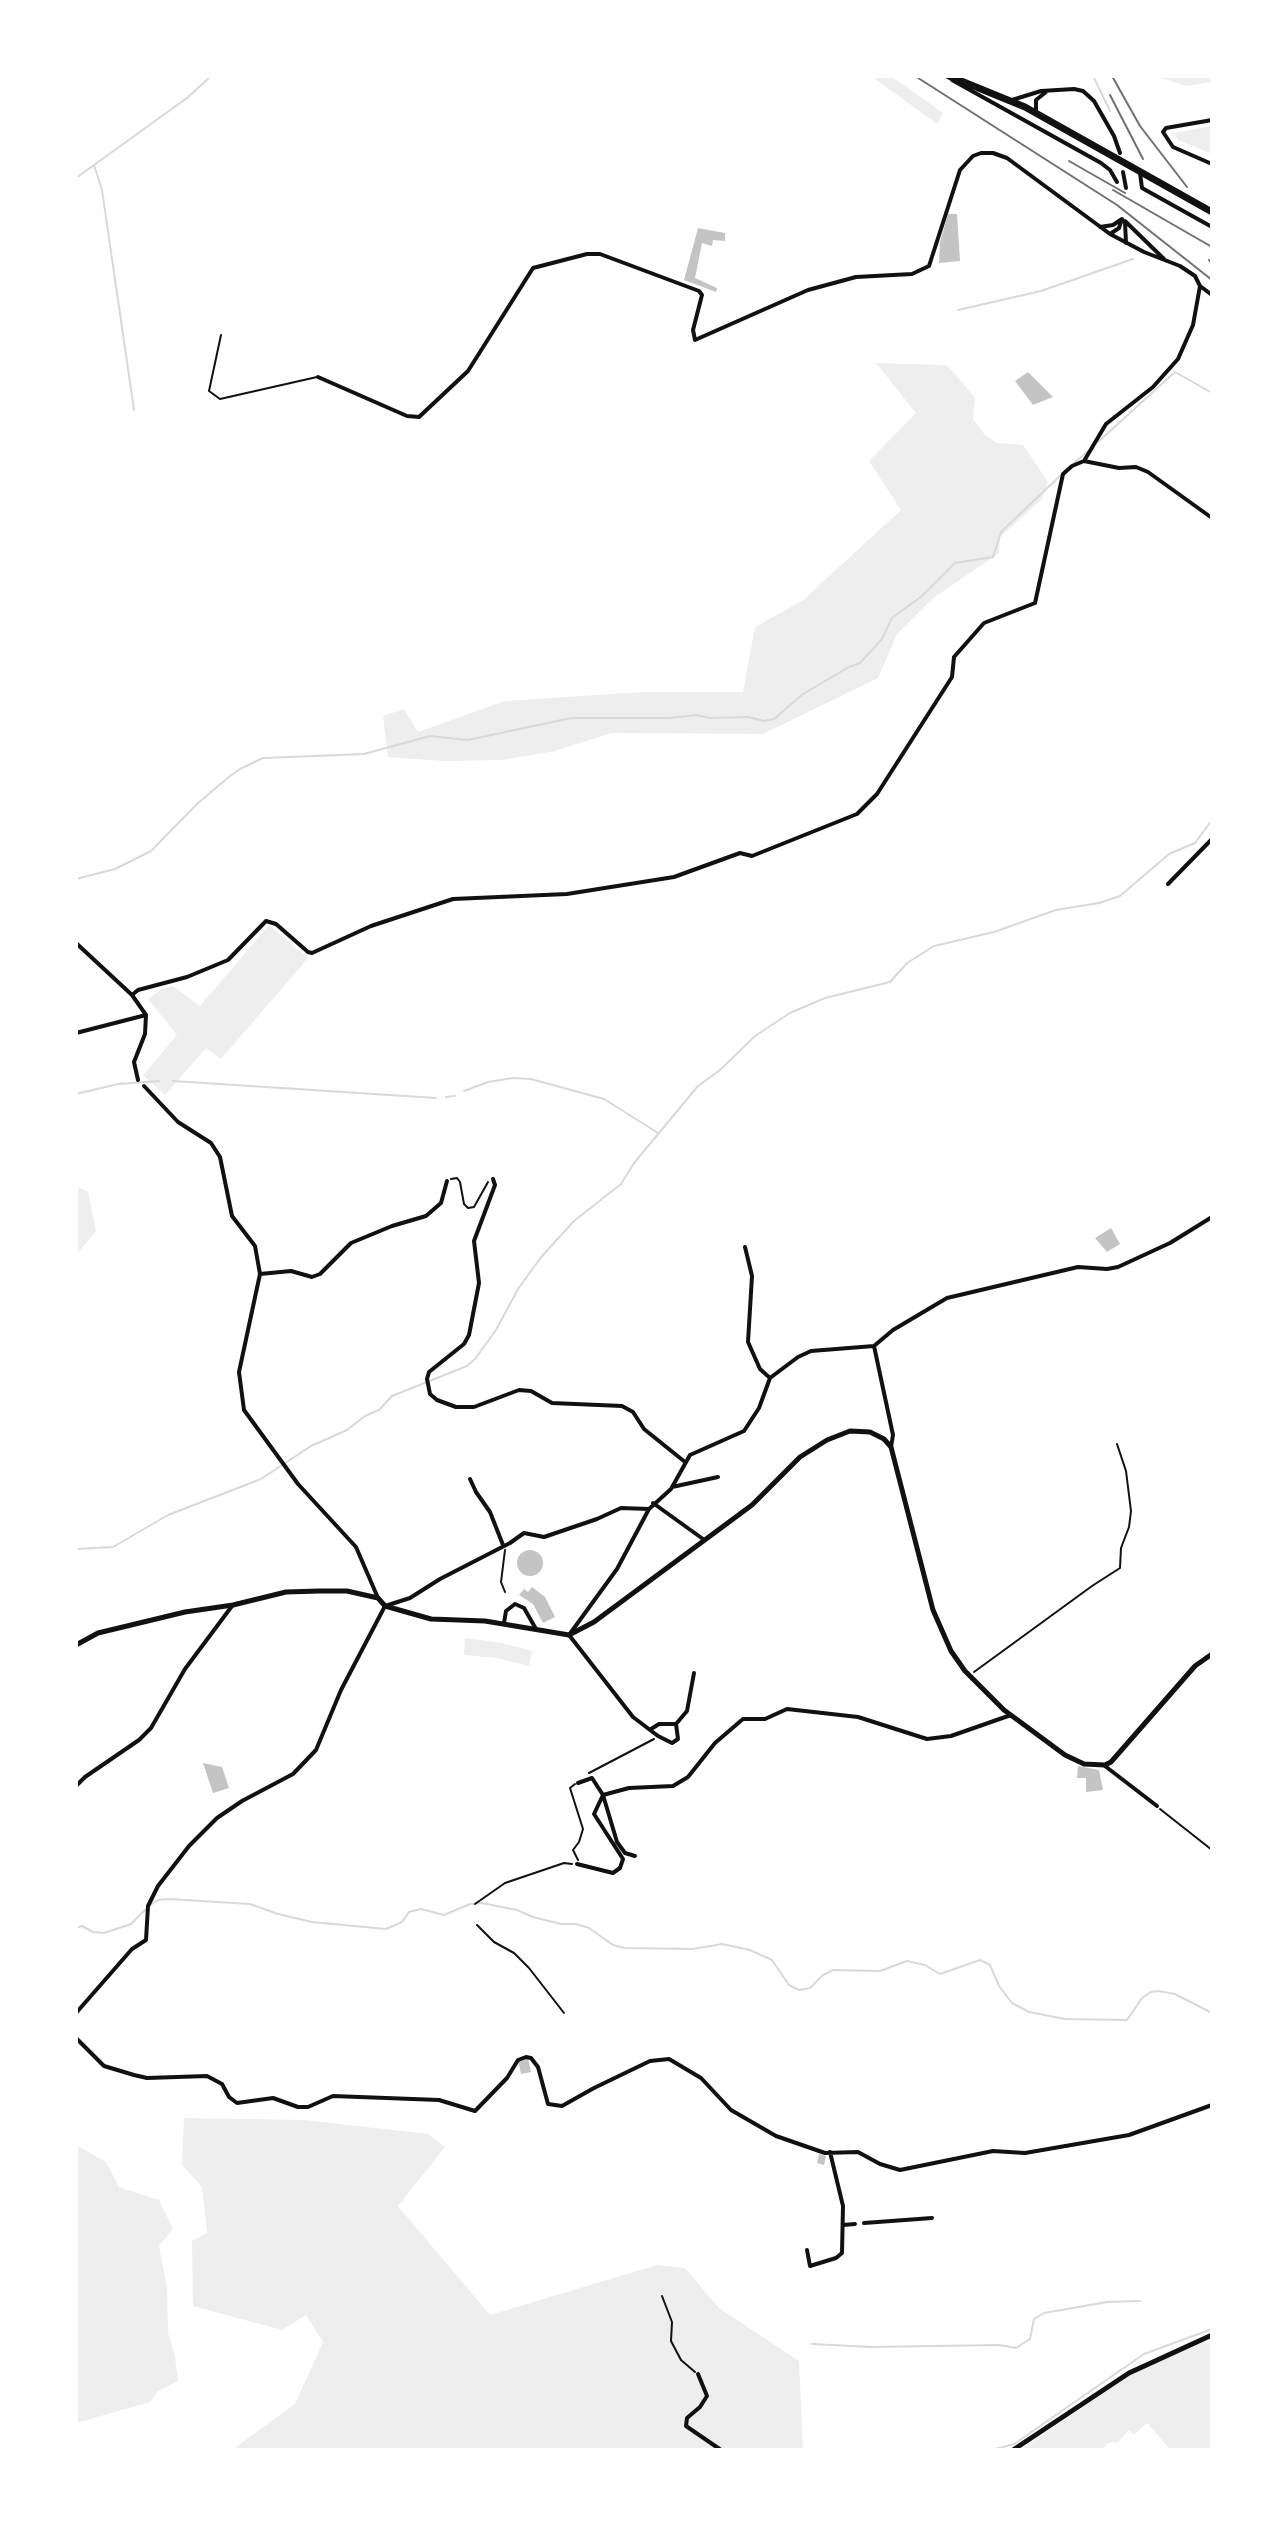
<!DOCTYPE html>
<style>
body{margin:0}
#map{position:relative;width:1288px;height:2526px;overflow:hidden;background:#fff;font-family:Overpass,sans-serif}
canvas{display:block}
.frame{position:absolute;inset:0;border:78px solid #fff;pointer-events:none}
</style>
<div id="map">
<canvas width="1288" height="2526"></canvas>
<div class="frame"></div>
</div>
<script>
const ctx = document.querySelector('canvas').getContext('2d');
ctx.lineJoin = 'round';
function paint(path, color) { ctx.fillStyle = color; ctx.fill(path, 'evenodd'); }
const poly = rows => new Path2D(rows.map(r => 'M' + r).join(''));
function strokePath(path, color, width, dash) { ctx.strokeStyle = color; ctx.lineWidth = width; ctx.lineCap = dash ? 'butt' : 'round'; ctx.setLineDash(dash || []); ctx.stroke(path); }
const green = poly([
 [871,76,891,76,943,113,937,124],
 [1155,76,1212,76,1212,82,1187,86],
 [1212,126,1212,154,1178,140,1174,133],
 [876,363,947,365,975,398,973,419,985,435,997,443,1023,445,1048,482,1042,499,1000,537,999,553,932,599,897,634,878,678,763,734,612,733,551,752,501,760,442,761,388,757,383,716,404,709,418,732,505,701,642,692,743,692,755,627,802,601,901,510,869,461,916,413],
 [269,925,308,958,221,1059,206,1048,165,1095,143,1075,177,1035,148,999,162,989,173,986,200,1006],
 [76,1186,88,1192,96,1231,76,1255],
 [465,1638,502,1643,532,1651,529,1666,497,1658,464,1655],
 [184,2118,305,2120,428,2134,445,2147,398,2206,490,2315,657,2265,685,2268,719,2308,799,2361,803,2450,232,2450,295,2404,323,2342,306,2315,282,2330,193,2306,192,2241,207,2233,202,2187,182,2165],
 [76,2145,106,2162,119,2187,159,2200,173,2229,159,2246,167,2288,168,2331,175,2357,178,2381,157,2392,150,2402,76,2423],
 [1204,2342,1212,2343,1212,2450,1167,2450,1169,2448,1147,2423,1134,2435,1129,2430,1118,2442,1108,2443,1102,2450,1020,2450,1132,2374]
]);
const stream = poly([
 [1093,76,1110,111],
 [94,165,102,190,134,410],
 [76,178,187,98,211,76],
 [958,310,1041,291,1133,259],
 [1098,442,1175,372,1212,393],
 [1074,463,1088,451],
 [76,879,115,869,151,851,197,804,230,776,240,769,263,758,364,754,430,736,468,740,571,718,669,718,697,715,710,718,748,717,764,721,774,719,803,694,849,667,860,663,882,639,892,618,922,596,955,563,993,557,1001,532,1061,475],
 [173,1081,436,1098],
 [464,1091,488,1082,513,1078,531,1079,604,1099,658,1133],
 [76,1094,118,1084,159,1081],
 [446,1097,455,1096],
 [76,1549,113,1547,168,1515,261,1479,311,1446,347,1430,365,1416,379,1410,392,1396,467,1366,475,1359,496,1330,518,1289,542,1256,574,1221,621,1184,634,1163,698,1086,720,1070,755,1036,790,1013,825,998,890,982,907,963,934,946,994,932,1056,910,1099,903,1120,896,1169,854,1195,843,1212,820],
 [150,1905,158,1900,169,1899,250,1904,278,1914,312,1922,386,1929,402,1922,409,1912,421,1909,444,1915,470,1904,482,1903,517,1910,533,1917,561,1924,576,1924,589,1928,613,1945,625,1948,693,1949,722,1944,750,1950,772,1960,789,1985,799,1990,810,1988,823,1975,833,1970,880,1971,907,1961,925,1965,940,1974,980,1960,990,1965,999,1986,1012,2003,1029,2012,1065,2019,1127,2020,1142,1998,1151,1992,1158,1991,1175,1994,1212,2013],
 [76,1928,82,1926,93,1932,104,1933,131,1924,145,1910],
 [812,2344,871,2347,999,2345,1016,2348,1030,2339,1034,2319,1044,2313,1107,2302,1140,2301],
 [992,2450,1014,2444,1144,2354,1212,2329]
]);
const building = poly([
 [948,214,957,214,960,261,939,263,940,242],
 [698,228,725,233,725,241,713,240,712,246,702,243,695,278,717,288,716,292,684,280],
 [1028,372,1053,397,1033,405,1015,381],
 [1111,1228,1120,1244,1107,1252,1095,1238],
 '517 1563a13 13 0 1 1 26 0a13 13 0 1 1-26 0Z',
 [532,1587,545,1597,555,1617,543,1623,533,1604,519,1595,524,1589,528,1592],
 [203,1763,222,1767,229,1788,213,1793],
 [1078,1766,1099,1770,1103,1790,1086,1792,1086,1778,1077,1778],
 [528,2058,531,2072,521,2074,518,2060],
 [819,2154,826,2156,824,2165,817,2163]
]);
const path = poly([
 [451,1179,457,1178,460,1182,464,1204,468,1208,474,1207,488,1182],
 [505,1592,501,1582,505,1550],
 [974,1672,1092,1586,1120,1568,1121,1548,1129,1527,1131,1511,1126,1471,1117,1444],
 [589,1773,654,1739],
 [575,1784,570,1788,583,1829,579,1842,573,1850,578,1860],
 [1160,1809,1212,1850],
 [475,1904,505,1883,564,1863,572,1864],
 [477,1925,494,1942,514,1953,529,1968,564,2013],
 [662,2296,672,2322,671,2341,681,2360,695,2372]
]);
const service = poly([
 [221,335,209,391,220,399,317,377]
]);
const minor = poly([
 [952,80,1101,163,1110,170,1117,182],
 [1012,100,1041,91,1074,89,1083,91,1094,101,1114,136,1120,153],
 [1036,113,1036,100,1046,92],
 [1212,120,1166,128,1163,132,1173,147,1212,164],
 [1123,172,1126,188],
 [1140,173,1142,188,1212,227],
 [1125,221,1164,259],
 [1125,222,1126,243],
 [1100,227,1113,225,1122,219],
 [1110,234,1119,228,1121,222],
 [1200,286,1212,295],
 [1084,461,1119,468,1136,467,1148,472,1212,518],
 [1168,884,1212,839],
 [76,943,132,995,146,1015,145,1034,134,1062,138,1080],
 [132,995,138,990,187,977,228,960,266,921,276,924,308,952,312,953,371,926,453,899,567,894,674,877,740,853,752,856,857,814,877,794,952,677,954,657,984,623,1035,603,1063,474,1072,466,1084,461,1106,424,1153,387,1178,359,1193,325,1200,286,1195,276,1180,266,1144,252,1110,234,1007,158,993,153,981,153,973,156,960,170,929,266,912,274,856,277,808,290,695,340,693,330,702,295,699,291,600,254,587,254,533,268,468,371,419,417,407,416,318,377],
 [76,1033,146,1015],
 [144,1086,178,1122,211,1143,220,1157,232,1216,255,1246,260,1274,239,1372,244,1410,298,1484,356,1547,378,1598],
 [493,1179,495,1185,474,1241,479,1283,469,1335,464,1344,429,1372,427,1379,430,1394,437,1400,456,1407,474,1407,519,1390,531,1391,552,1403,622,1406,633,1412,644,1429,685,1462],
 [745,1247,752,1276,748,1342,760,1369,770,1378],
 [260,1274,291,1271,312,1277,320,1274,351,1243,392,1226,426,1216,441,1203,447,1181],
 [874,1346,893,1435,891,1447],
 [470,1479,476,1492,490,1512,503,1545],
 [672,1487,718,1477],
 [653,1503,703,1539],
 [504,1623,506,1611,515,1604,524,1608,536,1629],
 [694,1673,687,1711,676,1724,678,1739,672,1743,658,1736,633,1717,569,1635,617,1569,649,1509,671,1489,690,1455,744,1431,759,1408,770,1378,798,1357,811,1351,874,1346,893,1330,947,1298,1078,1267,1107,1269,1118,1267,1170,1243,1212,1217],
 [651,1729,659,1724,676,1724],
 [1105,1766,1157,1806],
 [578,1783,592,1778,603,1795,617,1842,625,1853,635,1856],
 [76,1786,85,1777,139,1740,151,1728,185,1669,232,1606],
 [603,1795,629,1788,673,1786,688,1777,715,1743,743,1719,765,1719,787,1709,858,1717,927,1739,951,1736,1011,1715],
 [577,1864,613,1873,620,1868,623,1859,594,1814,603,1795],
 [76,2013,132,1949,146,1940,148,1906,158,1886,189,1846,217,1818,242,1801,293,1774,316,1750,341,1690,385,1606,410,1598,440,1579,510,1543,524,1533,544,1537,597,1519,621,1508,649,1509],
 [76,2038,104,2066,134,2075,147,2078,207,2076,222,2084,229,2097,237,2103,273,2098,298,2107,308,2107,333,2096,439,2100,475,2111,507,2078,518,2060,526,2057,531,2058,538,2067,548,2104,562,2106,594,2088,650,2061,669,2059,701,2078,731,2110,776,2136,825,2153,858,2152,880,2164,900,2170,993,2151,1025,2153,1129,2135,1212,2105],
 [864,2223,932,2218],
 [843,2225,855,2224],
 [807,2250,810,2266,836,2258,842,2253,843,2206,830,2152],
 [698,2374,707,2396,700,2407,687,2418,686,2426,721,2450]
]);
const tertiary = poly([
 [76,1645,98,1633,185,1612,233,1605,286,1592,319,1591,347,1591,378,1598,385,1606,431,1619,485,1621,569,1635,594,1622,752,1505,800,1457,827,1440,850,1431,870,1432,884,1439,891,1447,933,1610,951,1651,965,1671,1004,1710,1065,1755,1084,1764,1105,1765,1111,1762,1195,1666,1212,1654],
 [1013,2450,1129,2373,1212,2335]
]);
const primary = poly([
 [949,76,1025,107,1212,212]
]);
const rail = poly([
 [915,76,1117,205,1212,280],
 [1112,76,1140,126,1187,187],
 [1110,95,1143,159],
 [1069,161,1125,193],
 [1113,190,1212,247],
 [1209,260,1212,263]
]);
paint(green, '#eee');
strokePath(stream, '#d9d9d9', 2);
paint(building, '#c4c4c4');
strokePath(path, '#111', 2);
strokePath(service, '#111', 2);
strokePath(minor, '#111', 4);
strokePath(tertiary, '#111', 5);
strokePath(primary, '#111', 7);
strokePath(rail, '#707070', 2);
</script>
